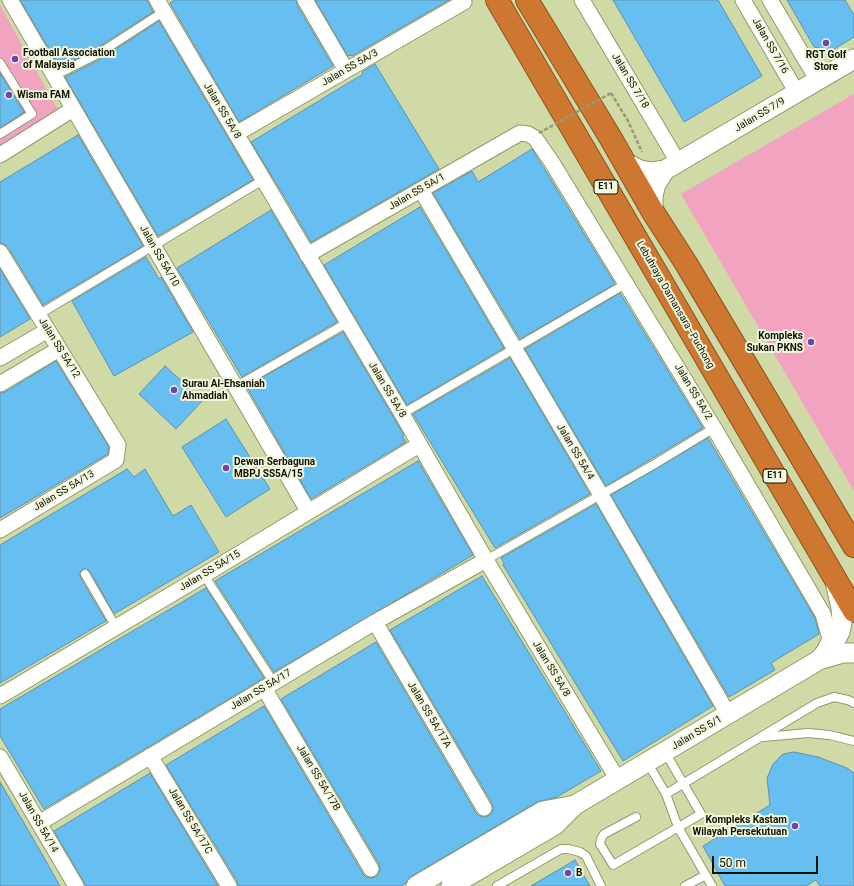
<!DOCTYPE html>
<meta charset="utf-8">
<style>
body{margin:0}
#map{position:relative;width:854px;height:886px;overflow:hidden;background:#d0daa6;font-family:Roboto,sans-serif}
canvas{display:block}
.scale{position:absolute;left:712px;top:856px;width:106px;height:18px;box-sizing:border-box;border:2px solid #101202;border-top:0;padding-left:5px;font-size:12px;line-height:14px;white-space:nowrap;color:#101202;-webkit-text-stroke:3px #f2f7de;paint-order:stroke}
</style>
<div id="map">
<canvas width="854" height="886"></canvas>
<div class="scale">50 m</div>
</div>
<script>
const ctx = document.querySelector('canvas').getContext('2d');
ctx.lineJoin = 'round';
function paint(path, color) { ctx.fillStyle = color; ctx.fill(path, 'evenodd'); }
const poly = rows => new Path2D(rows.map(r => 'M' + r).join(''));
function strokePath(path, color, width, dash) { ctx.strokeStyle = color; ctx.lineWidth = width; ctx.lineCap = dash ? 'butt' : 'round'; ctx.setLineDash(dash || []); ctx.stroke(path); }
function label(font, color, halo, rows, align = 'center') {
  ctx.font = font + ' Roboto,sans-serif'; ctx.lineWidth = 4; ctx.setLineDash([]); ctx.textBaseline = 'middle'; ctx.strokeStyle = halo; ctx.fillStyle = color; for (const [text, x, y, turn = 0] of rows) {
    ctx.save(); ctx.translate(x, y); ctx.rotate((+turn || 0) * Math.PI / 180); ctx.textAlign = isNaN(turn) ? turn : align; if (halo) ctx.strokeText(text, 0, 0); ctx.fillText(text, 0, 0); ctx.restore();
  }
}
const green = poly([
 [0,5,59,112,0,147],
 [854,94,854,491,681,194]
]);
const building = poly([
 [20,0,147,0,153,12,95,49,60,67,20,0],
 [175,0,296,0,297,5,333,66,239,122,170,3,175,0],
 [315,0,449,0,352,56,351,55,348,56,315,0],
 [613,0,718,0,762,76,684,122,613,0],
 [787,0,845,0,854,15,854,37,831,51,814,47,787,0],
 [159,21,253,180,158,236,65,77,101,59,159,21],
 [375,64,439,169,311,242,284,196,251,142,363,74,362,72,375,64],
 [0,73,24,112,0,128,0,73],
 [78,135,143,246,43,305,8,247,4,244,0,243,0,182,78,135],
 [532,149,615,284,520,339,433,193,472,171,478,182,532,149],
 [420,207,504,348,407,405,324,265,420,207],
 [271,210,337,322,242,377,177,268,271,210],
 [146,257,159,279,161,277,193,332,114,376,72,301,146,257],
 [0,269,30,319,0,337,0,269],
 [620,293,703,428,606,486,525,349,620,293],
 [343,332,404,435,402,436,406,442,311,499,248,389,249,389,247,386,343,332],
 [510,358,590,494,495,548,413,414,510,358],
 [56,361,109,447,108,454,0,518,0,393,5,392,56,361],
 [165,366,203,400,176,429,139,394,165,366],
 [226,419,270,489,226,517,182,447,226,419],
 [708,438,815,618,819,634,771,663,775,670,729,697,611,495,708,438],
 [418,461,473,555,274,672,215,581,418,461],
 [127,469,134,477,145,469,173,516,191,505,219,552,114,614,90,571,85,569,82,569,80,574,80,577,106,621,0,683,0,545,127,469],
 [596,504,713,706,623,761,503,565,504,563,501,558,596,504],
 [482,576,601,771,557,797,537,802,410,877,406,883,401,886,238,886,237,881,166,765,264,706,363,874,366,877,371,878,376,877,379,873,380,869,379,864,281,699,376,642,476,813,479,816,484,817,488,816,492,813,493,808,492,803,390,630,482,576],
 [206,588,264,678,44,809,0,736,0,709,206,588],
 [794,752,818,757,847,768,854,773,854,886,820,886,816,880,806,886,725,886,703,846,770,805,767,778,773,764,783,754,794,752],
 [150,773,218,886,86,886,84,882,54,831,150,773],
 [0,782,38,847,60,886,0,886,0,782],
 [575,860,590,886,531,886,575,860]
]);
const path = poly([
 [611,93,628,121,642,152]
]);
const service = poly([
 [0,63,32,114,0,134],
 [54,76,98,54,163,12],
 [38,315,263,180],
 [235,387,347,323],
 [402,414,627,283],
 [486,560,653,465,714,428],
 [85,574,116,627],
 [204,575,274,683],
 [764,737,808,733,829,735,854,741],
 [647,762,666,794,678,827,712,886],
 [666,794,817,703,834,697,848,700,854,703],
 [636,817,604,834,601,839,600,844,613,865,701,814,665,752],
 [497,886,561,849,568,849,580,852,586,856,601,886],
 [685,886,706,875]
]);
const minor = poly([
 [10,0,308,511],
 [157,0,402,414,486,560,618,780],
 [305,0,346,70],
 [582,0,678,162],
 [743,0,797,93],
 [770,0,818,81],
 [236,134,464,2,462,0],
 [0,155,73,109],
 [421,190,601,495,728,714],
 [0,252,118,445,116,460,0,530],
 [307,255,520,133,528,134,535,138,551,161,714,428,823,614,830,639,824,651],
 [0,358,48,330],
 [0,384,59,349],
 [375,622,484,808],
 [264,688,371,869],
 [0,696,204,575,419,445],
 [150,756,229,886],
 [0,757,76,886],
 [39,823,375,622,486,560]
]);
const tertiary = poly([
 [624,162,640,170,652,172,665,170,854,59],
 [653,212,653,196,656,184,665,170],
 [819,660,835,641,840,632,842,622,841,608,836,586],
 [416,886,543,811,575,805],
 [451,886,555,825,575,805,819,660,843,653,854,653]
]);
const motorway = poly([
 [497,0,854,611],
 [527,0,610,137,653,212,687,265,854,546]
]);
const pathBridge = poly([
 [539,133,611,93]
]);
const markers = [
 [826,43,4,"#6e42ba"],
 [15,59,4,"#6e42ba"],
 [9,95,4,"#6e42ba"],
 [811,342,4,"#6e42ba"],
 [174,390,4,"#6e42ba"],
 [226,468,4,"#6e42ba"],
 [795,826,4,"#6e42ba"],
 [568,873,4,"#6e42ba"]
];
const shields = [
 [606,187,24],
 [775,476,24]
];
const shieldNames = [
 ["E11",606,187],
 ["E11",775,476]
];
const streetNames = [
 ["Jalan SS 7/16",770,46,60],
 ["Jalan SS 5A/3",350,68,-30],
 ["Jalan SS 7/18",630,81,59],
 ["Jalan SS 5A/8",222,111,59],
 ["Jalan SS 7/9",760,115,-31],
 ["Jalan SS 5A/1",417,192,-30],
 ["Jalan SS 5A/10",159,256,60],
 ["Lebuhraya Damansara–Puchong",675,305,60],
 ["Jalan SS 5A/12",59,348,58],
 ["Jalan SS 5A/8",387,390,59],
 ["Jalan SS 5A/2",693,392,59],
 ["Jalan SS 5A/4",575,452,59],
 ["Jalan SS 5A/13",64,491,-31],
 ["Jalan SS 5A/15",210,571,-31],
 ["Jalan SS 5A/8",551,669,59],
 ["Jalan SS 5A/17",261,690,-31],
 ["Jalan SS 5A/17A",429,715,59],
 ["Jalan SS 5/1",697,733,-31],
 ["Jalan SS 5A/17B",318,778,59],
 ["Jalan SS 5A/17C",190,821,59],
 ["Jalan SS 5A/14",38,822,60]
];
const poiNames = [
 ["Football Association",23,53],
 ["of Malaysia",23,65],
 ["RGT Golf",826,55,"center"],
 ["Store",826,67,"center"],
 ["Wisma FAM",17,95],
 ["Kompleks",803,336,"right"],
 ["Sukan PKNS",803,348,"right"],
 ["Surau Al-Ehsaniah",182,384],
 ["Ahmadiah",182,396],
 ["Dewan Serbaguna",234,462],
 ["MBPJ SS5A/15",234,474],
 ["Kompleks Kastam",787,820,"right"],
 ["Wilayah Persekutuan",787,832,"right"],
 ["B",576,873]
];
paint(green, '#f1a3bf');
paint(building, '#66bef1');
strokePath(building, '#6091af', 1);
strokePath(service, '#919a69', 10);
strokePath(minor, '#919a69', 17);
strokePath(tertiary, '#919a69', 21);
strokePath(motorway, '#8b5421', 24);
strokePath(path, '#949c73', 2.5, [4, 2]);
strokePath(service, '#fff', 8);
strokePath(minor, '#fff', 15);
strokePath(tertiary, '#fff', 19);
strokePath(motorway, '#cd7731', 22);
strokePath(pathBridge, '#949c73', 2.5, [4, 2]);
for (const [x, y, r, color] of markers) { const dot = new Path2D(); dot.arc(x, y, r, 0, 2 * Math.PI); ctx.fillStyle = color; ctx.fill(dot); strokePath(dot, '#f2f7de', 1.5); }
for (const [x, y, w] of shields) { const box = new Path2D(); box.roundRect(x - w / 2, y - 7, w, 14, 3); ctx.fillStyle = '#f2f7de'; ctx.fill(box); strokePath(box, '#101202', 1); }
label('bold 9px', '#101202', null, shieldNames);
label('10px', '#101202', '#f2f7de', streetNames);
label('bold 10px', '#101202', '#f2f7de', poiNames, 'left');
</script>
